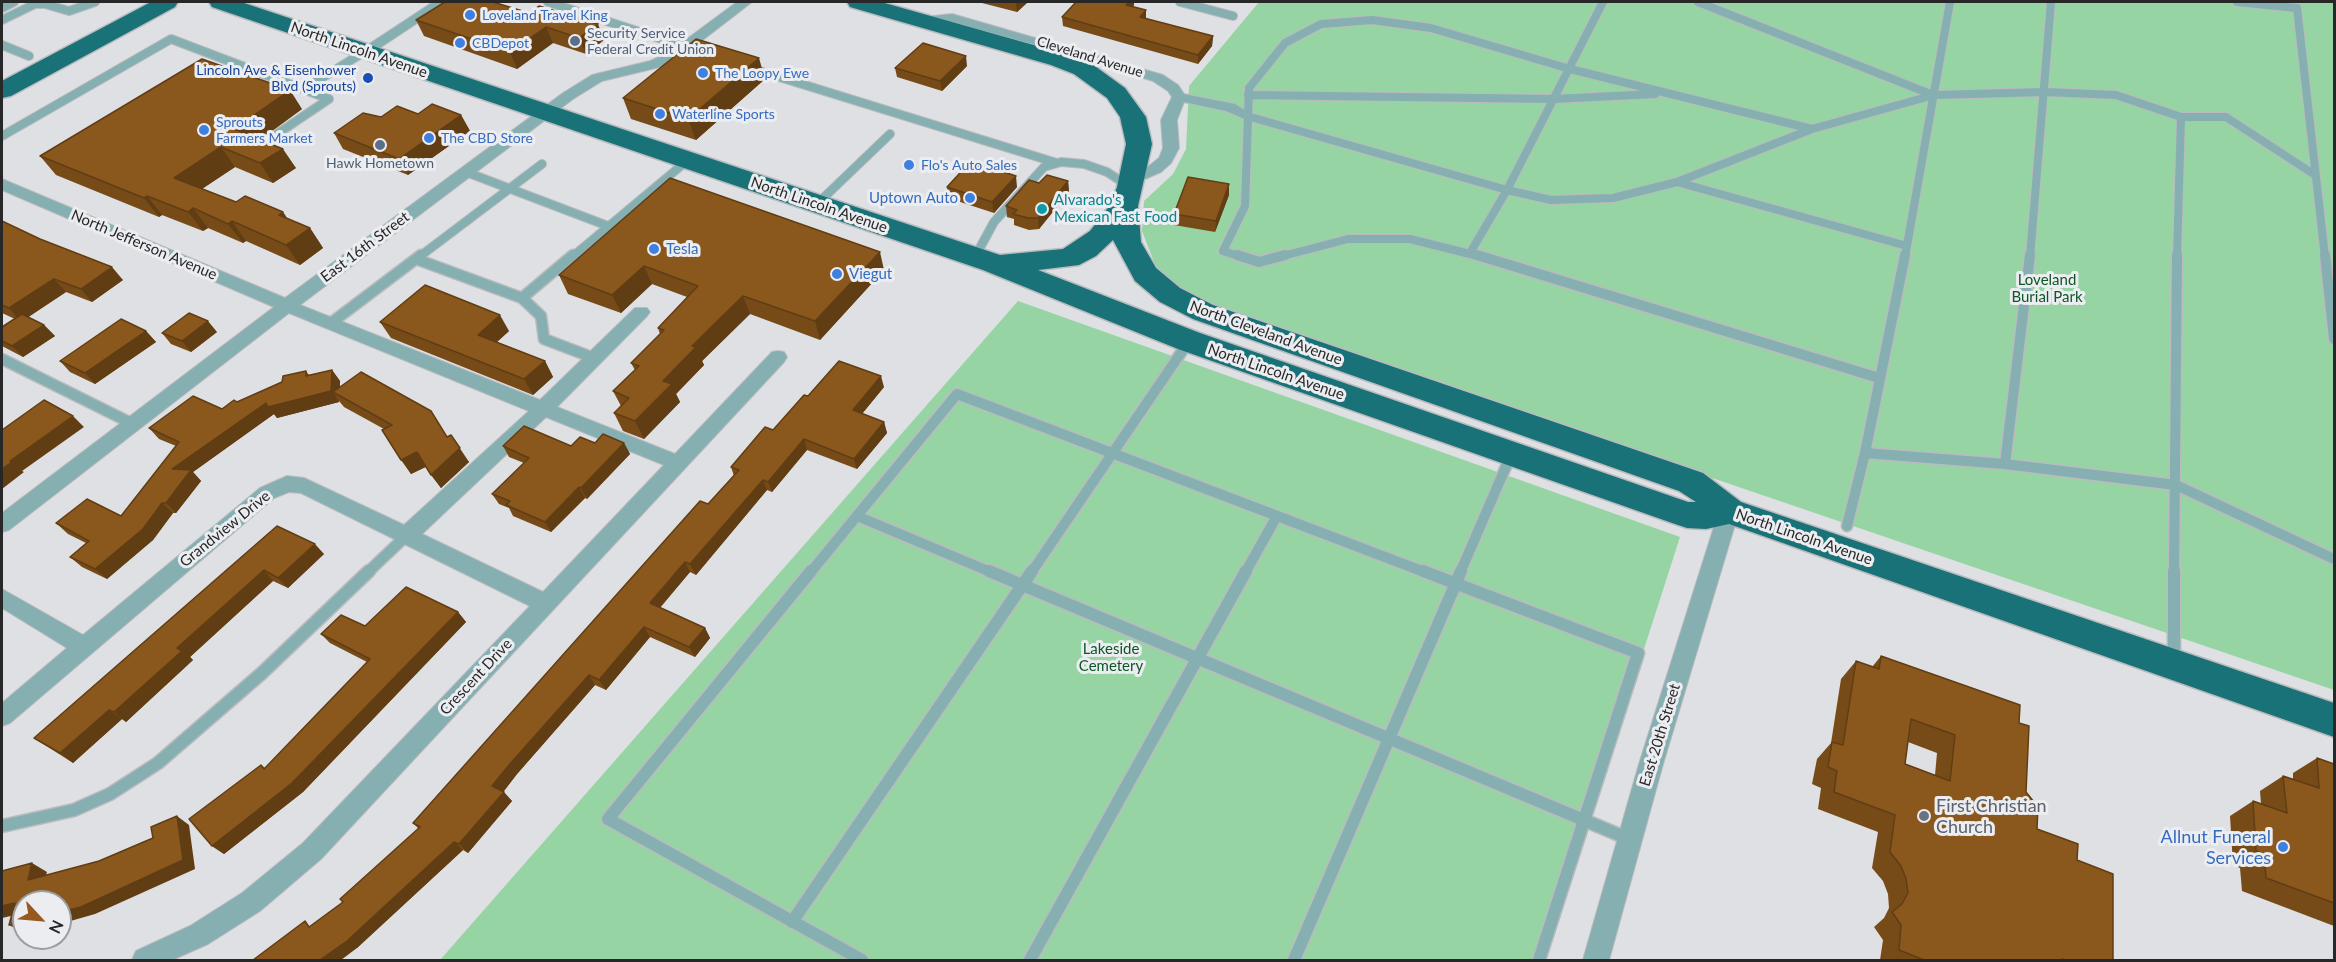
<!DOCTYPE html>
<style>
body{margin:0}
#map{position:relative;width:2336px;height:962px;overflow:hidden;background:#dfe0e3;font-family:Lato,sans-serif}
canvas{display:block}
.frame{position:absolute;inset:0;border:3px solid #272728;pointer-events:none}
.north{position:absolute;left:12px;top:890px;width:60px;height:60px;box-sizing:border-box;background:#ecedf0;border:2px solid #9d9ea0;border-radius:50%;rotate:116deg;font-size:16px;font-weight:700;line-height:24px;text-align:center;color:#272728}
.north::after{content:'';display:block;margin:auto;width:21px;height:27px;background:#97591f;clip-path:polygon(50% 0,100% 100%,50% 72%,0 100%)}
</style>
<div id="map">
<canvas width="2336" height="962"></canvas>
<div class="frame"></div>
<div class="north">N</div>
</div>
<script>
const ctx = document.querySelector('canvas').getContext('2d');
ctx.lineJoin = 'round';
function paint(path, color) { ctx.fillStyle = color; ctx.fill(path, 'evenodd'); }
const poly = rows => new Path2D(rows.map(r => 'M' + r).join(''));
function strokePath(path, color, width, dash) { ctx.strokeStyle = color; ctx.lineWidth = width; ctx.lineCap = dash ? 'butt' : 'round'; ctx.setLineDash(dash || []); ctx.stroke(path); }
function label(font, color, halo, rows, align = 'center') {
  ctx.font = font + ' Lato,sans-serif'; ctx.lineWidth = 6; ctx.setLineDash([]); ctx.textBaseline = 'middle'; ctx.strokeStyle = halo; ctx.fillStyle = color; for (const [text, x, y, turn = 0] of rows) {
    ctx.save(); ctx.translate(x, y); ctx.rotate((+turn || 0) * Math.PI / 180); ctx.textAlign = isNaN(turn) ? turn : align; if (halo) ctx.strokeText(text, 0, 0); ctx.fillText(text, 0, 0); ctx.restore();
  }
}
const green = poly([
 [1259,2,2334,2,2334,690,1199,303,1158,272,1142,231,1144,201,1173,174,1186,149,1189,86],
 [1018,301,1680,537,1544,960,440,960]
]);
const laneFar2 = poly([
 [548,2,686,47],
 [1180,2,1233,16],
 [1698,2,1933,95],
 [2237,2,2297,8,2325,257],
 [2,8,14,2],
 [2,20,35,4,45,4,69,11,95,2],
 [2,45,29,56],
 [750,68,1057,163],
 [304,89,364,52],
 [1248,95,1554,99,1655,94],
 [1247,116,1507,190,1551,200,1613,198,1677,182,1812,129,1934,95,2045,92,2116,95,2181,117,2226,117,2315,175],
 [2,136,171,39,329,99,271,138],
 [466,172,608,226],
 [1677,182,1907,246],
 [817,204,890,134],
 [1470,253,1507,190,1603,2],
 [419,257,542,164],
 [572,257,688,160],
 [975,257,994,222,1044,167,1061,162,1084,164,1107,172,1130,187],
 [1242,257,1223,251,1245,206,1249,88,1285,43,1321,24,1372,20,1431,28,1570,69,1812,129],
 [1279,257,1348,239,1410,239,1482,257],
 [1905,257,1950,2],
 [2030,257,2051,2],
 [2177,257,2181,117]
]);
const laneFar1 = poly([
 [1237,255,1259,262,1285,255],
 [1477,255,1879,378],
 [2325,255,2334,339],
 [416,259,522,298,541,316,544,339,594,358],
 [522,298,573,255],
 [331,323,421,255],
 [2,359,133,424],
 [1865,453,2005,464,2176,485,2334,559],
 [2005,464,2030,255],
 [857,516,993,573],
 [1847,526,1865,453,1905,255],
 [367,573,406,536],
 [810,573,957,394,1427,573],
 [1031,573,1189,341],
 [1245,573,1277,516],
 [1460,573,1511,455],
 [2174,573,2177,255]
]);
const lane = poly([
 [811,571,608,819,862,960],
 [989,571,1629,839],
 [1423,571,1638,653,1539,960],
 [2174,661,2174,571],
 [2,826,74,810,110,794,158,763,262,673,369,571],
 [792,922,1032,571],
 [1030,960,1246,571],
 [1294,960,1461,571]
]);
const street = poly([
 [433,2,449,2,369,55,364,56,357,52,433,2],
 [737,2,752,2,678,59,660,67,602,81,573,99,300,305,540,400,635,308,647,308,650,312,647,316,557,407,675,454,772,352,778,351,784,352,787,357,784,362,321,859,260,911,208,944,172,960,132,960,136,951,190,926,242,893,303,843,530,606,301,493,289,492,274,498,10,723,2,726,2,703,67,648,2,608,2,589,83,635,260,488,287,476,304,478,404,525,529,411,289,313,9,530,2,532,2,513,274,307,2,190,2,179,285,298,563,93,592,75,650,61,668,53,737,2],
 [546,417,664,465,543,592,422,534,546,417],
 [952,14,1163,75,1178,85,1184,94,1235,104,1254,116,1247,120,1226,111,1184,102,1177,120,1179,148,1171,163,1161,172,1138,182,1126,182,1124,179,1126,176,1149,166,1159,158,1163,148,1161,120,1172,97,1168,91,1153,81,1032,44,952,22,925,25,918,21,925,17,952,14],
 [1729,503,1736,505,1739,511,1663,764,1609,960,1583,960,1639,764,1719,511,1722,505,1729,503]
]);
const highway = poly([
 [151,2,178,2,175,7,11,96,2,98,2,81,151,2],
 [209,2,241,2,1000,255,1063,249,1090,231,1111,204,1117,187,1126,144,1120,117,1107,98,1074,74,1051,65,850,7,847,2,881,2,1069,55,1092,64,1125,88,1146,117,1152,144,1138,206,1141,242,1156,268,1180,288,1213,305,1703,473,1741,502,2334,703,2334,737,1729,524,1706,529,1687,528,1675,524,1178,349,983,270,212,7,209,2],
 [1113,240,1135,281,1160,302,1193,319,1679,491,1696,502,1688,502,1200,333,1038,270,1079,265,1096,256,1113,240]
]);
const wall = poly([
 [445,2,604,40,586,54,553,43,517,69,424,36,416,20],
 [978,2,1028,2,1017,12],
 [1134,5,1133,7,1146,19,1213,36,1212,46,1198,64,1063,26,1062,17],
 [967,66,942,91,897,77,895,68],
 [765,79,696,140,631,119,623,98],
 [302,109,260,140,296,168,273,183,235,167,202,189,236,202,283,212,287,218,310,228,323,248,300,265,246,241,243,243,208,228,203,231,162,215,159,217,56,175,40,156],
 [461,115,470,131,408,175,343,149,334,133,381,117],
 [670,178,884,270,820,340,750,314,702,361,704,365,676,394,680,402,644,439,623,431,614,413,621,406,613,391,635,370,631,363,660,334,658,328,687,297,652,284,621,313,568,294,559,275],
 [1068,181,1069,192,1039,229,1029,230,1014,225,1014,219,1007,217,1006,206,1039,183],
 [1229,184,1229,195,1215,232,1174,225,1174,214],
 [947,187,1017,187,994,213,948,198],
 [2,221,123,280,92,302,66,292,28,317,44,325,55,336,23,357,2,346,2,327,15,319,2,313],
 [380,322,509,331,497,342,545,361,553,377,533,395,391,338],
 [146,331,156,342,95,384,70,372,60,361],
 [217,332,191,352,171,344,162,333],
 [332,370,340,381,340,387,447,437,469,462,441,488,426,467,411,474,384,429,344,407,339,401,339,402,277,418,274,414,193,472,201,481,176,513,173,513,153,540,107,579,82,567,70,557,86,543,68,534,56,523,121,516,176,446,159,439,149,428,222,409,306,371,309,375],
 [884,387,862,414,884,422,887,433,857,469,807,450,772,492,767,490,696,575,690,572,660,608,705,628,710,638,695,657,650,637,606,690,595,685,517,774,503,792,512,801,468,853,463,850,357,948,311,926,343,902,419,829,413,823,734,476,731,467,773,430,808,396],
 [595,443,624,443,630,454,587,499,585,498,551,532,513,516,509,508,499,504,492,494,524,463,509,457,503,446,571,446],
 [277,526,324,554,288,588,273,581,190,657,193,660,126,722,122,719,73,763,34,738],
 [458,612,466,622,303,792,224,854,212,846,261,765,265,768,367,662,330,643,321,634],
 [1881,656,2019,723,2026,792,2037,829,2077,860,2113,960,1880,960,1883,940,1874,927,1884,918,1889,908,1888,894,1883,881,1872,868,1878,832,1818,809,1821,788,1812,784,1817,759,1831,743,1841,679,1856,661,1872,667],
 [1908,742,1937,753,1935,775,1905,764],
 [2317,758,2334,764,2334,926,2242,891,2240,868,2233,865,2230,816,2253,801,2261,804,2260,791,2283,776,2293,779,2293,773]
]);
const shadedWall = poly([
 [1017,2,1028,2,1017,12,1016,3],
 [1129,2,1134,2,1134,5,1126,14,1126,5],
 [1146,10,1146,20,1140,17],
 [598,24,604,40,586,54,579,38],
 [546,27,553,43,517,69,510,52],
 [1213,36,1212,46,1198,64,1198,55],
 [966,56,967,66,942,91,940,81],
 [759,58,765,79,696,140,688,119],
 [290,90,302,109,247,149,234,129],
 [461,115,470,131,408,175,399,159],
 [221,147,235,167,188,198,174,178],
 [283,149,296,168,273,183,260,163],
 [1016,176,1017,187,994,213,992,202],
 [1068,181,1069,192,1039,229,1038,218],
 [1229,184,1229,195,1215,232,1216,221],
 [147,196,162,215,159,217,144,198],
 [193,208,208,228,203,231,188,212],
 [283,212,296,232,279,215],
 [232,221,246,241,243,243,228,224],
 [310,228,323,248,300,265,286,245],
 [880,252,884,270,820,340,815,321],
 [644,266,652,284,621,313,612,295],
 [112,267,123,280,92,302,81,289],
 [54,279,66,292,21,322,9,308],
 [743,296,750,314,702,361,704,365,676,394,680,402,644,439,635,421,663,381,692,346],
 [500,315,509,331,487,351,478,335],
 [208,321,217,332,191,352,182,341],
 [44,325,55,336,23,357,12,346],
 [146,331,156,342,95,384,85,373],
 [545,361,553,377,533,395,524,379],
 [332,370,340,381,339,396,333,392,339,402,277,418,274,414,193,472,201,481,176,513,166,503,172,469,266,403],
 [881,376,884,387,856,421,853,410],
 [73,416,84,427,22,471,24,472,2,489,2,469,10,461],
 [884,422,887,433,857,469,854,459],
 [451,435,469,462,441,488,431,475],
 [804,439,807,450,772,492,768,482],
 [624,443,630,454,587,499,581,488],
 [417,452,427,466,411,474,401,460],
 [763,480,767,490,696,575,690,564],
 [579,487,585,498,551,532,545,522],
 [162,503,173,513,153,540,107,579,95,569],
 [315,544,324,554,288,588,278,578],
 [685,562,690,572,655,613,650,603],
 [264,570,273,581,190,657,193,660,126,722,114,712,177,648],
 [458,612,466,622,303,792,224,854,212,846],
 [644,627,650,637,606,690,599,680],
 [705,628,710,638,695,657,689,647],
 [589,675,595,685,517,774,501,795,492,786,509,765],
 [109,710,122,719,73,763,60,753],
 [504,792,512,801,468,853,459,844],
 [177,816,189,825,195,869,95,914,60,924,60,912,81,907],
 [454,842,463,850,357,948,341,960,320,960],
 [32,863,47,872,42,888,28,880],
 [15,903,24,913,2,918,2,906],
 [24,921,24,933,9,925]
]);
const building = poly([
 [445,2,493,2,529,13,539,6,598,24,579,38,546,27,510,52,416,20,445,2],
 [1076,2,1129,2,1126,5,1146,10,1140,17,1213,36,1198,55,1062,17,1076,2],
 [696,39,759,58,688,119,623,98,696,39],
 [923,43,966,56,940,81,895,68,923,43],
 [202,59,290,90,234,129,283,149,260,163,221,147,174,178,236,202,245,196,283,212,279,215,310,228,286,245,232,221,228,224,193,208,188,212,147,196,144,198,40,156,202,59],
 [432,104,461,115,399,159,334,133,363,113,381,117,397,106,418,114,432,104],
 [971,161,1016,176,992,202,947,187,971,161],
 [1047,175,1068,181,1038,218,1028,218,1013,214,1017,210,1006,206,1029,180,1039,183,1047,175],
 [1188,177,1229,184,1216,221,1174,214,1188,177],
 [670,178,880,252,815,321,743,296,692,346,696,347,663,381,672,384,635,421,614,413,629,398,613,391,639,366,631,363,664,330,658,328,698,286,644,266,612,295,559,275,670,178],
 [2,221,40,239,112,267,81,289,54,279,9,308,2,305,2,221],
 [425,285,500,315,478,335,545,361,524,379,380,322,425,285],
 [189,313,208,321,182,341,162,333,189,313],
 [22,314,44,325,12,346,2,341,2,327,22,314],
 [121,319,146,331,85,373,60,361,121,319],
 [839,361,881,376,853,410,884,422,854,459,804,439,768,482,763,480,690,564,685,562,650,603,705,628,689,647,644,627,599,680,589,675,509,765,492,786,504,792,459,844,454,842,347,941,320,960,253,960,305,921,309,927,343,902,340,899,420,827,413,823,700,501,708,504,739,470,731,467,765,427,773,430,804,395,808,396,839,361],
 [332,370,331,391,268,407,266,403,172,469,191,470,166,503,162,503,143,529,95,569,70,557,89,541,56,523,87,499,121,516,179,442,149,428,193,396,222,409,234,400,237,402,282,382,283,376,306,371,306,376,332,370],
 [361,372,431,411,447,437,451,435,460,448,431,475,417,452,401,460,382,430,392,425,333,392,361,372],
 [44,400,73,416,10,461,12,462,2,469,2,430,44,400],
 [524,426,571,446,580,437,595,443,603,434,624,443,581,488,579,487,545,522,506,505,510,501,492,494,529,458,503,446,524,426],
 [277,526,315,544,278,578,264,570,177,648,182,651,114,712,109,710,60,753,34,738,277,526],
 [406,587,458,612,292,783,212,846,189,819,261,765,264,769,370,659,321,634,341,615,365,626,406,587],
 [1881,656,2020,705,2019,723,2029,726,2026,792,2038,807,2037,829,2078,844,2077,860,2113,874,2113,960,2066,960,2062,959,2062,960,1924,960,1899,950,1901,925,1892,912,1902,904,1908,893,1906,879,1901,866,1890,852,1895,815,1834,792,1837,771,1828,767,1832,742,1843,745,1856,661,1879,669,1881,656],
 [1911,719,1955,735,1950,781,1905,764,1911,719],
 [2317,758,2334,764,2334,903,2266,878,2264,854,2256,851,2253,801,2287,813,2283,776,2319,788,2317,758],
 [177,816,183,860,81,907,60,912,60,902,24,902,24,921,9,925,15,903,2,906,2,871,32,863,28,880,99,861,153,838,151,827,177,816]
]);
const markers = [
 [470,15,6,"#3f7fe0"],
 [575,41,6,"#5c6f8a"],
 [460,43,6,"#3f7fe0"],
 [703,73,6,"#3f7fe0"],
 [368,78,6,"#1a4fb4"],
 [660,114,6,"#3f7fe0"],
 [204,130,6,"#3f7fe0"],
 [429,138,6,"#3f7fe0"],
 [380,145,6,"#5c6f8a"],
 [909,165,6,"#3f7fe0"],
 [970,198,6,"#3f7fe0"],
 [1042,209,6,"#0f9aa8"],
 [654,249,6,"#3f7fe0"],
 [837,274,6,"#3f7fe0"],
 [1924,816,6,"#6b7280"],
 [2283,847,6,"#3f7fe0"]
];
const farShopnames = [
 ["Loveland Travel King",482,15],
 ["CBDepot",472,43],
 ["The Loopy Ewe",715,73],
 ["Waterline Sports",672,114],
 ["Sprouts",216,122],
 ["Farmers Market",216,138],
 ["The CBD Store",441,138],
 ["Flo's Auto Sales",921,165]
];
const farServicenames = [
 ["Security Service",587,33],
 ["Federal Credit Union",587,49],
 ["Hawk Hometown",380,163,"center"]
];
const farStreetnames = [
 ["Cleveland Avenue",1090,57,17]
];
const farTransitnames = [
 ["Lincoln Ave & Eisenhower",356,70],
 ["Blvd (Sprouts)",356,86]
];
const streetNames = [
 ["North Lincoln Avenue",359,50,19],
 ["North Lincoln Avenue",819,205,19],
 ["North Jefferson Avenue",144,245,23],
 ["East 16th Street",365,247,-37],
 ["North Cleveland Avenue",1266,333,20],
 ["North Lincoln Avenue",1276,372,19],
 ["Grandview Drive",225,529,-39],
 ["North Lincoln Avenue",1804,537,19],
 ["Crescent Drive",476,677,-47],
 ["East 20th Street",1660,735,-73]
];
const shopNames = [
 ["Uptown Auto",958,198,"right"],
 ["Tesla",666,249],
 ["Viegut",849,274]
];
const cultureNames = [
 ["Alvarado's",1054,200],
 ["Mexican Fast Food",1054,217]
];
const parkNames = [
 ["Loveland",2047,280],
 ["Burial Park",2047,297],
 ["Lakeside",1111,649],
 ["Cemetery",1111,666]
];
const nearWorshipnames = [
 ["First Christian",1936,806],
 ["Church",1936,827]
];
const nearShopnames = [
 ["Allnut Funeral",2271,837],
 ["Services",2271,858]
];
paint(green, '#97d4a3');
strokePath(laneFar2, '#babbbe', 10);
strokePath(laneFar1, '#babbbe', 13);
strokePath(lane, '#babbbe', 15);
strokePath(street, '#babbbe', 2);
strokePath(highway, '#babbbe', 3);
strokePath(laneFar2, '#86afb2', 8);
strokePath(laneFar1, '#86afb2', 10);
strokePath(lane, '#86afb2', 12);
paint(street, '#86afb2');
paint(highway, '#187277');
paint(wall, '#774b18');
paint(shadedWall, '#613d14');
paint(building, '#8a571c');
strokePath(building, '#613d14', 1.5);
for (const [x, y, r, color] of markers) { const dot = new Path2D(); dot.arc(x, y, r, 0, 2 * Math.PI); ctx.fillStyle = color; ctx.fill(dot); strokePath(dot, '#ecedf0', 2); }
label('14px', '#366cbe', '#ecedf0', farShopnames, 'left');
label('14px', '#4e5e75', '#ecedf0', farServicenames, 'left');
label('14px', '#272728', '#ecedf0', farStreetnames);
label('14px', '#164399', '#ecedf0', farTransitnames, 'right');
label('15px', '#272728', '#ecedf0', streetNames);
label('15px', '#366cbe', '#ecedf0', shopNames, 'left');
label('15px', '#0d838f', '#ecedf0', cultureNames, 'left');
label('15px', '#0d5627', '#ecedf0', parkNames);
label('18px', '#5b616d', '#ecedf0', nearWorshipnames, 'left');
label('18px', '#366cbe', '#ecedf0', nearShopnames, 'right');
</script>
